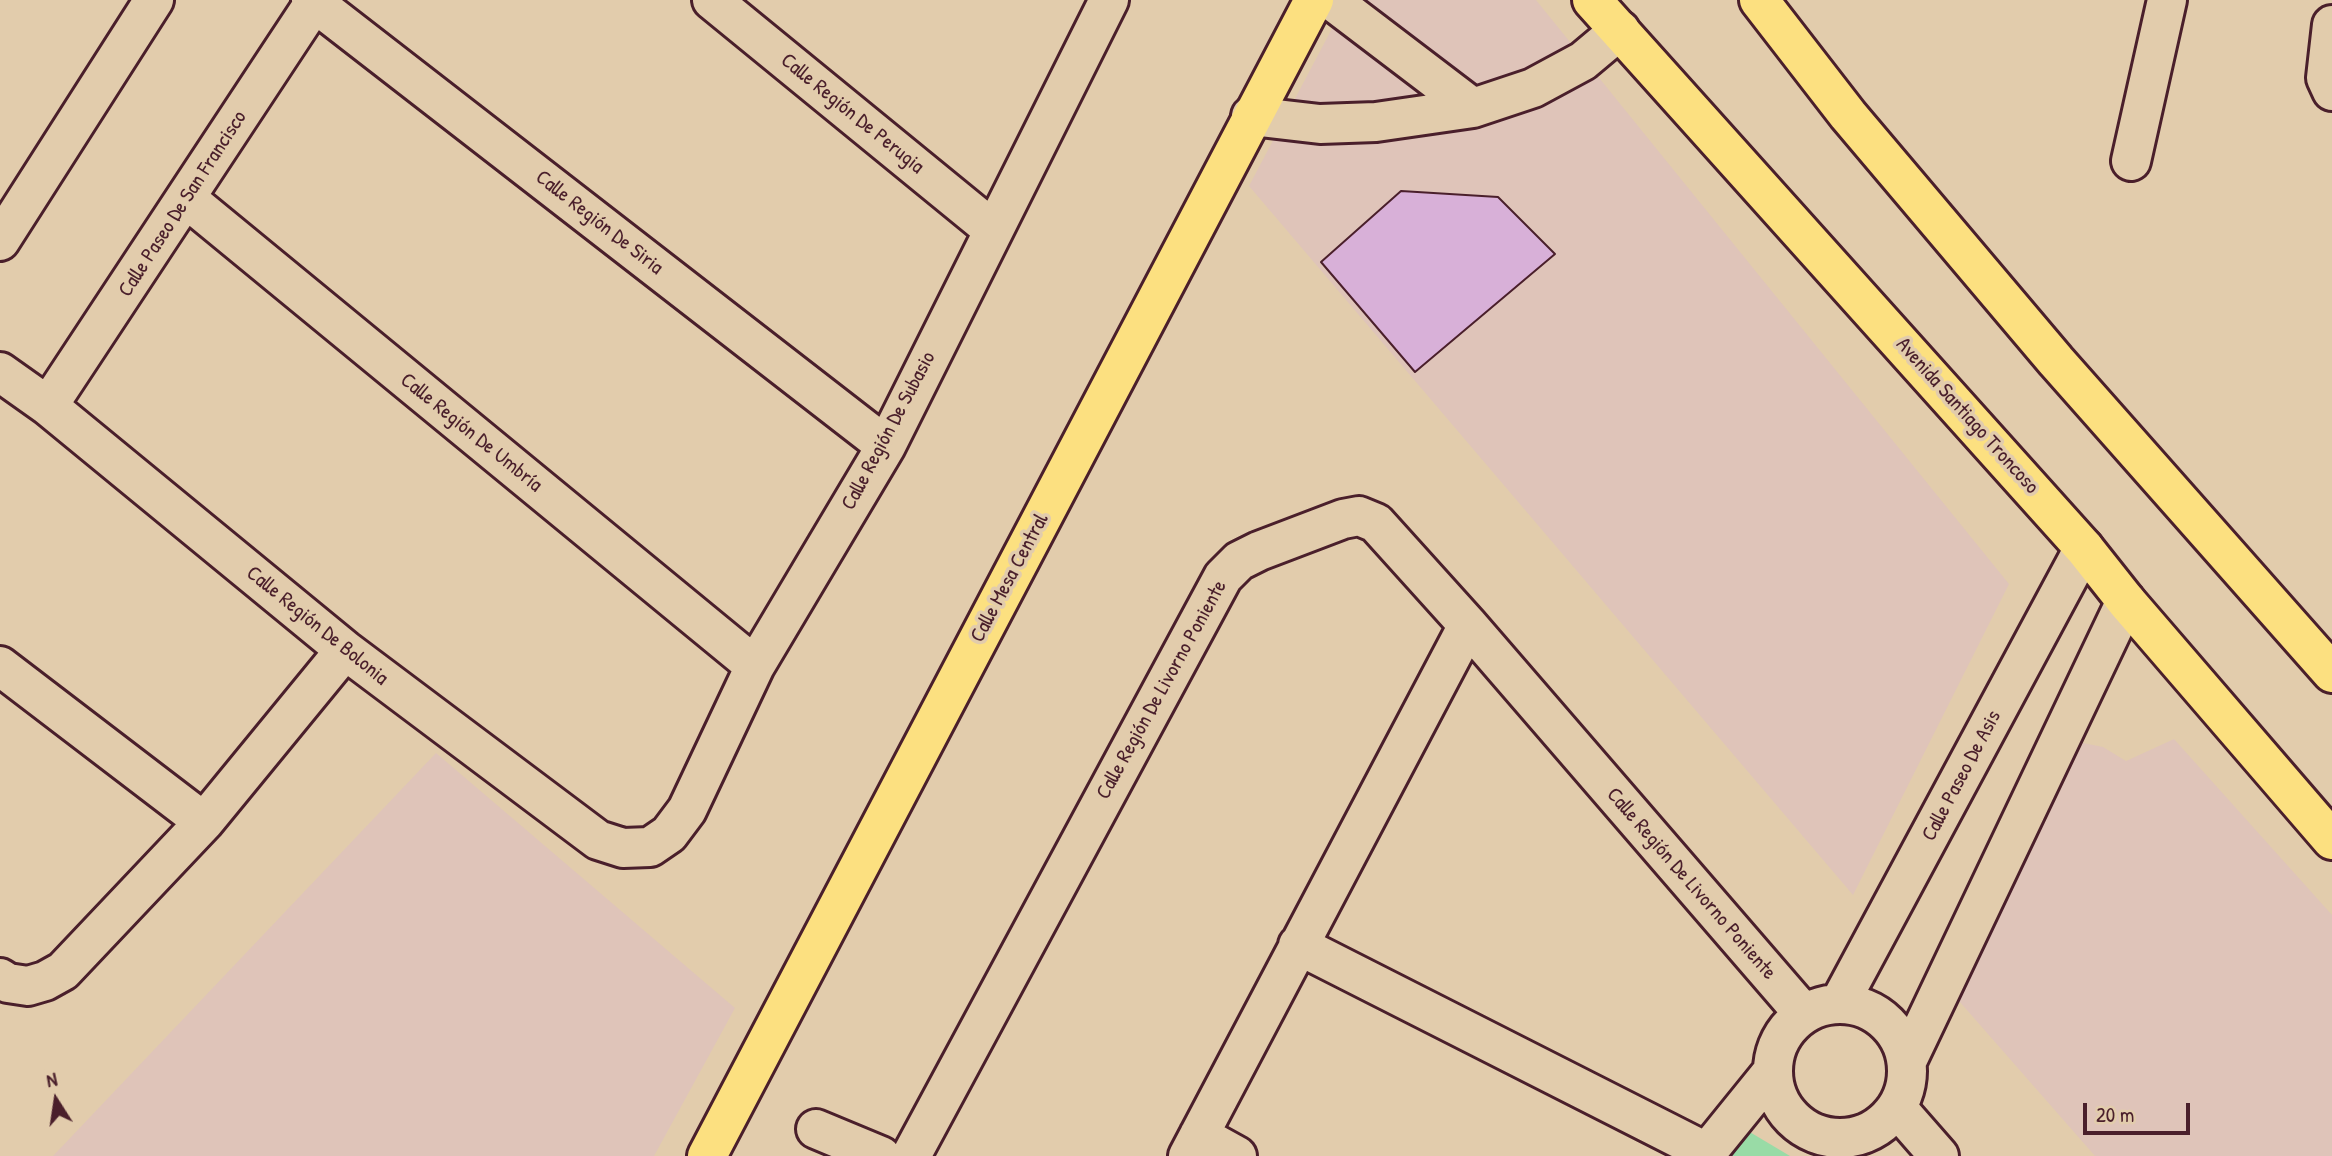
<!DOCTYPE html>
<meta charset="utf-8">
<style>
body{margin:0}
#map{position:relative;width:2332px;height:1156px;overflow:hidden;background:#e2ccac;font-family:"Patrick Hand",sans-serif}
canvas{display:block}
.north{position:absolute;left:21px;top:1065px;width:70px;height:70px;-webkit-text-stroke:5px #e2ccac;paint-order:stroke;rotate:348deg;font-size:19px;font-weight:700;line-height:28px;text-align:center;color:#4a1f2b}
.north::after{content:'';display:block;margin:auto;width:24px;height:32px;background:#4a1f2b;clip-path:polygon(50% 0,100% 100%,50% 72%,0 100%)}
.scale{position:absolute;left:2083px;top:1103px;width:107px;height:32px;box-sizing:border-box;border:4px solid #4a1f2b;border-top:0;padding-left:9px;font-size:21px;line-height:24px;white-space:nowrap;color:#4a1f2b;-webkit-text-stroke:5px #e2ccac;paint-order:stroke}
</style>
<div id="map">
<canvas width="2332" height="1156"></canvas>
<div class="north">N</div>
<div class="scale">20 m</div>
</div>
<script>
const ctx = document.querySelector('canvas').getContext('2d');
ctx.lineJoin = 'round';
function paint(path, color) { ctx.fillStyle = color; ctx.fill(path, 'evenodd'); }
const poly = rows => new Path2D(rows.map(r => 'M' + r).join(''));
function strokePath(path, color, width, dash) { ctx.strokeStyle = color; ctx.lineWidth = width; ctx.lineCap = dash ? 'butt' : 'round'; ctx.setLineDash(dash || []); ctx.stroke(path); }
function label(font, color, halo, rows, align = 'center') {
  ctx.font = font + ' "Patrick Hand",sans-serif'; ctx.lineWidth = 7; ctx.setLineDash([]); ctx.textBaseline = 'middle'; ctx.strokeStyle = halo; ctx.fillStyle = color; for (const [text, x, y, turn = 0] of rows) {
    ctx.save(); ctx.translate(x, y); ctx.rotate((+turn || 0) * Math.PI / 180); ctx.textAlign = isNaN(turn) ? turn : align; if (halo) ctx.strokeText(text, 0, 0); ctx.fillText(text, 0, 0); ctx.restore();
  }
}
const built = poly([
 [1347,0,1536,0,2009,584,1853,895,1249,186],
 [2174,739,2332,915,2332,1156,2095,1156,1959,1001,2083,743,2103,747,2126,761],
 [436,753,735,1008,654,1156,53,1156]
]);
const green = poly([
 [1743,1128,1790,1156,1728,1156]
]);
const building = poly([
 [1401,191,1498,197,1555,254,1415,372,1321,262,1401,191]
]);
const minor = poly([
 [311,0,886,446],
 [712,0,992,229],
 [1331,0,1473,108],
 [2332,25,2326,78,2332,91],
 [1251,116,1320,124,1376,122,1473,108,1533,88,1583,61,1620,30],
 [2131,161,2167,0],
 [187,199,755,666],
 [0,241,154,0],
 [0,372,48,406,345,650,598,840,623,848,650,847,669,834,687,810,755,666,886,446,1109,0],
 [48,406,316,0],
 [0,666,204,822],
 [1298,945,1706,1152],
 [0,978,8,983,28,986,45,981,63,971,204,822,345,650],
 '1773 1071a67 67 0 1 1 134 0a67 67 0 1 1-134 0Z',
 [1839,1004,2084,548],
 [1907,1061,2126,601],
 [1897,1108,1939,1156],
 [816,1129,881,1156],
 [1199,1135,1237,1156],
 [911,1156,1223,577,1239,561,1259,551,1343,519,1359,516,1376,523,1468,625,1804,1014],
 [1188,1156,1468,625],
 [1704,1156,1772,1072]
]);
const major = poly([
 [1592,0,2084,548,2126,601,2332,840],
 [1759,0,1848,115,2056,361,2332,673],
 [707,1156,1314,0]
]);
const streetNames = [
 ["Calle Región De Perugia",852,114,39],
 ["Calle Paseo De San Francisco",183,204,-57],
 ["Calle Región De Siria",599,223,38],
 ["Avenida Santiago Troncoso",1967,416,48],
 ["Calle Región De Subasio",889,431,-62],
 ["Calle Región De Umbría",471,433,39],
 ["Calle Mesa Central",1010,578,-62],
 ["Calle Región De Bolonia",317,626,39],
 ["Calle Región De Livorno Poniente",1162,690,-61],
 ["Calle Paseo De Asis",1962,776,-62],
 ["Calle Región De Livorno Poniente",1691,884,49]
];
paint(built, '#dfc4b9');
paint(green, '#99dba6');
paint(building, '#d8b0d8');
strokePath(building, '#4a1f2b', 2);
strokePath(minor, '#4a1f2b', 44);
strokePath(major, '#4a1f2b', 44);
strokePath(minor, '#e2ccac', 38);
strokePath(major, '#fce080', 38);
label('21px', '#4a1f2b', '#e2ccac', streetNames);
</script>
